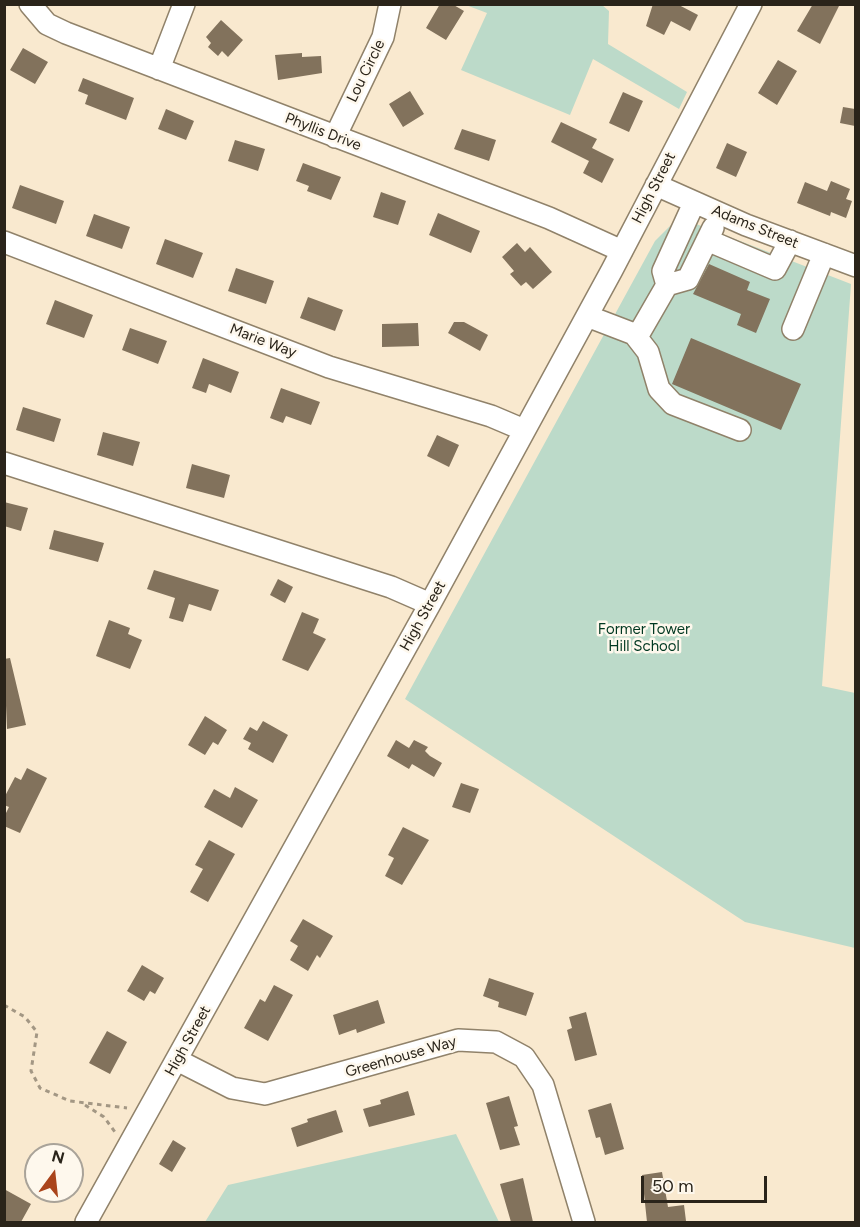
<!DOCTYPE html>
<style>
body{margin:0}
#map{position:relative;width:860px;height:1227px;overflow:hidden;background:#f9e9cf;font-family:Figtree,sans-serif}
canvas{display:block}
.frame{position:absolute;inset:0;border:6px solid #2a241a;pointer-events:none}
.north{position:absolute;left:24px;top:1143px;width:60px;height:60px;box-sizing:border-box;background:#fef8ed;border:2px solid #a9a399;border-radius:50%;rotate:15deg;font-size:16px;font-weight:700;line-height:24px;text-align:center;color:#2a241a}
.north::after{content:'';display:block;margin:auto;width:21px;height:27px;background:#aa441b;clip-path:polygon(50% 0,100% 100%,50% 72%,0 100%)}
.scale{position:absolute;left:641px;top:1176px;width:126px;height:27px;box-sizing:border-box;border:3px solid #2a241a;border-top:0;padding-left:8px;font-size:18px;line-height:21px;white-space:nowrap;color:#2a241a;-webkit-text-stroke:4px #fef8ed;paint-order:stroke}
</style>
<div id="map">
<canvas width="860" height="1227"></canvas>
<div class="frame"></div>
<div class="north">N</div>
<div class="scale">50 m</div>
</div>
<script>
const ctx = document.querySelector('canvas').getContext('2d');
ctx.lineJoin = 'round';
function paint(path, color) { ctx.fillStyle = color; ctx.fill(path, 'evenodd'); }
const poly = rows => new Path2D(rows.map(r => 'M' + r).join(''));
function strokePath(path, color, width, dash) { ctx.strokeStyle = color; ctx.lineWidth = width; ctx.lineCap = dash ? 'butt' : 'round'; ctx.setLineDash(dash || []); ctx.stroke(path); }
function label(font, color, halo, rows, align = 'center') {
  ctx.font = font + ' Figtree,sans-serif'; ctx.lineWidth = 5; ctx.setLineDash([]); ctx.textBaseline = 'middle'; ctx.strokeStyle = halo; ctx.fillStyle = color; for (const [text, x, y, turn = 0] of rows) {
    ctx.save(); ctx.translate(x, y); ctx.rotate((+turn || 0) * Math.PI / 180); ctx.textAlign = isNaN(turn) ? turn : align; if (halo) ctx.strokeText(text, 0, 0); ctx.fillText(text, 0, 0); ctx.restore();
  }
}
const green = poly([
 [466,5,602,5,609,11,608,44,687,92,679,109,593,59,570,115,461,70,487,13],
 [691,222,851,284,822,686,855,693,855,948,745,922,405,699,655,241,671,225],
 [456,1134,499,1222,205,1222,228,1185]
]);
const building = poly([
 [440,4,452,4,464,11,446,40,426,28],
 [653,4,677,4,698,15,690,31,671,21,664,35,646,26],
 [813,4,840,4,820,44,797,31],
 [221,20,243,40,228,57,222,51,218,56,208,47,211,43,206,37],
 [23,48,48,62,35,84,10,70],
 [302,53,302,57,321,56,322,73,278,80,275,55],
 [778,60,797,71,777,105,758,93],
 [83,78,134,98,126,120,85,104,88,95,78,91],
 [410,91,424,114,403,127,389,104],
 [623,92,643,101,629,132,609,123],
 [843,107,855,109,855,126,840,123],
 [166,109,194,121,186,140,158,129],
 [561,122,597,139,592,148,614,159,602,183,583,173,589,161,551,142],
 [462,129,496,140,489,161,454,149],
 [235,140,265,149,258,171,228,161],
 [727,143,747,152,736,177,716,168],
 [303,163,341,177,331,200,307,191,309,186,296,181],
 [831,181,850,189,846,199,852,201,846,218,831,212,830,216,797,203,805,182,827,191],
 [20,185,64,201,56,224,12,208],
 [381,192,406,201,398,225,373,217],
 [438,213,480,231,471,253,429,235],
 [94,214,130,227,122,249,86,236],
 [165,239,203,253,193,278,156,264],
 [517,243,525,252,530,247,552,272,533,289,526,282,521,286,510,274,514,271,502,257],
 [709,264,750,282,747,290,770,299,756,333,737,325,741,314,693,294],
 [236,268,274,281,266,304,228,291],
 [308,297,343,310,335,331,300,318],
 [55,300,93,315,84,338,46,324],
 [454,322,464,322,488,335,480,351,448,333],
 [418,323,419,346,382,347,382,324],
 [130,328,167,341,158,364,122,350],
 [691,338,801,384,781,430,672,384],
 [203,358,239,372,231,393,209,384,206,393,192,388],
 [281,388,320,402,311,425,286,416,283,423,270,418],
 [23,407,61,419,54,442,16,430],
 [103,432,140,442,133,466,97,455],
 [437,435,459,445,449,467,427,456],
 [192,464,230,475,224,498,186,488],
 [4,502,28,508,21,531,4,526],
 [54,530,104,543,98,562,49,549],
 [154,570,219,590,211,611,189,604,183,622,169,618,175,598,147,589],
 [278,579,293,587,285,603,270,595],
 [302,612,319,619,313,633,326,639,308,671,282,660],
 [109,620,130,628,128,634,142,640,130,669,96,656],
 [10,658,26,725,7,729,4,659],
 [205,716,227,730,218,745,213,742,205,755,188,745],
 [263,721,288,735,273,763,248,749,251,743,243,739,250,727,257,731],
 [396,740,409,748,414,740,428,747,425,751,430,756,442,763,434,777,412,764,409,769,387,756],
 [27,768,47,778,20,833,4,826,4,817,9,807,4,805,4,798,15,777,21,780],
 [461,783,479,789,470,813,452,807],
 [235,787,258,800,242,828,204,807,214,789,230,798],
 [403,827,429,840,402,885,385,876,394,858,388,855],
 [209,840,235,854,208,902,190,892,203,869,195,865],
 [303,919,333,936,320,958,317,955,308,971,290,960,298,946,290,941],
 [142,965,164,978,155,994,150,991,144,1001,127,991],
 [489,978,534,993,526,1016,498,1007,499,1002,483,996],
 [274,985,293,995,268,1041,244,1028,260,999,265,1002],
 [378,1000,385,1023,357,1033,356,1029,339,1035,333,1015],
 [586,1012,597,1055,575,1061,567,1030,572,1028,569,1017],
 [107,1031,127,1042,110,1074,89,1063],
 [408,1091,415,1115,369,1127,363,1109,381,1104,380,1100],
 [509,1096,518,1126,514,1127,520,1145,500,1150,486,1103],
 [611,1103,624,1149,605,1155,600,1137,596,1138,588,1110],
 [336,1110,343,1132,297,1147,291,1128,308,1122,307,1119],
 [173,1140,186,1148,172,1172,159,1164],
 [662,1172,668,1207,684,1205,686,1221,647,1222,642,1175],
 [523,1178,533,1222,511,1222,500,1184],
 [4,1189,31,1204,21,1222,4,1222]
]);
const path = poly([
 [4,1005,25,1017,37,1032,31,1071,40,1088,70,1101,127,1108],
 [85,1105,104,1117,115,1132]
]);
const minor = poly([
 [30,4,47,24,66,33,549,218,622,251],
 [159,69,184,4],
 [335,137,383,37,390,4],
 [656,185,746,225,856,266],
 [707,240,775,269,790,241],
 [4,242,329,367,491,416,524,430],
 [667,285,688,279,713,228],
 [587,316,634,334,648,352,659,389,673,404,740,430],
 [793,329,824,254],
 [637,337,667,285,663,271,694,203],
 [4,463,391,587,430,604],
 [177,1060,232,1088,265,1094,458,1040,496,1042,524,1057,543,1085,584,1222],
 [86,1222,430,604,612,270,751,4]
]);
const streetNames = [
 ["Lou Circle",366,71,-64],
 ["Phyllis Drive",323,132,21],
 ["High Street",654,188,-63],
 ["Adams Street",755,227,22],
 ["Marie Way",263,341,21],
 ["High Street",423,616,-61],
 ["High Street",188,1041,-61],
 ["Greenhouse Way",401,1057,-16]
];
const parkNames = [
 ["Former Tower",644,630],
 ["Hill School",644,647]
];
paint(green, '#bcdac9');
paint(building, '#82725c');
strokePath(minor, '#90826a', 24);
strokePath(path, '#a39784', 3, [4.5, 4.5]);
strokePath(minor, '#fff', 21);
label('15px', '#2a241a', '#fef8ed', streetNames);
label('15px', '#003821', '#fef8ed', parkNames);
</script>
